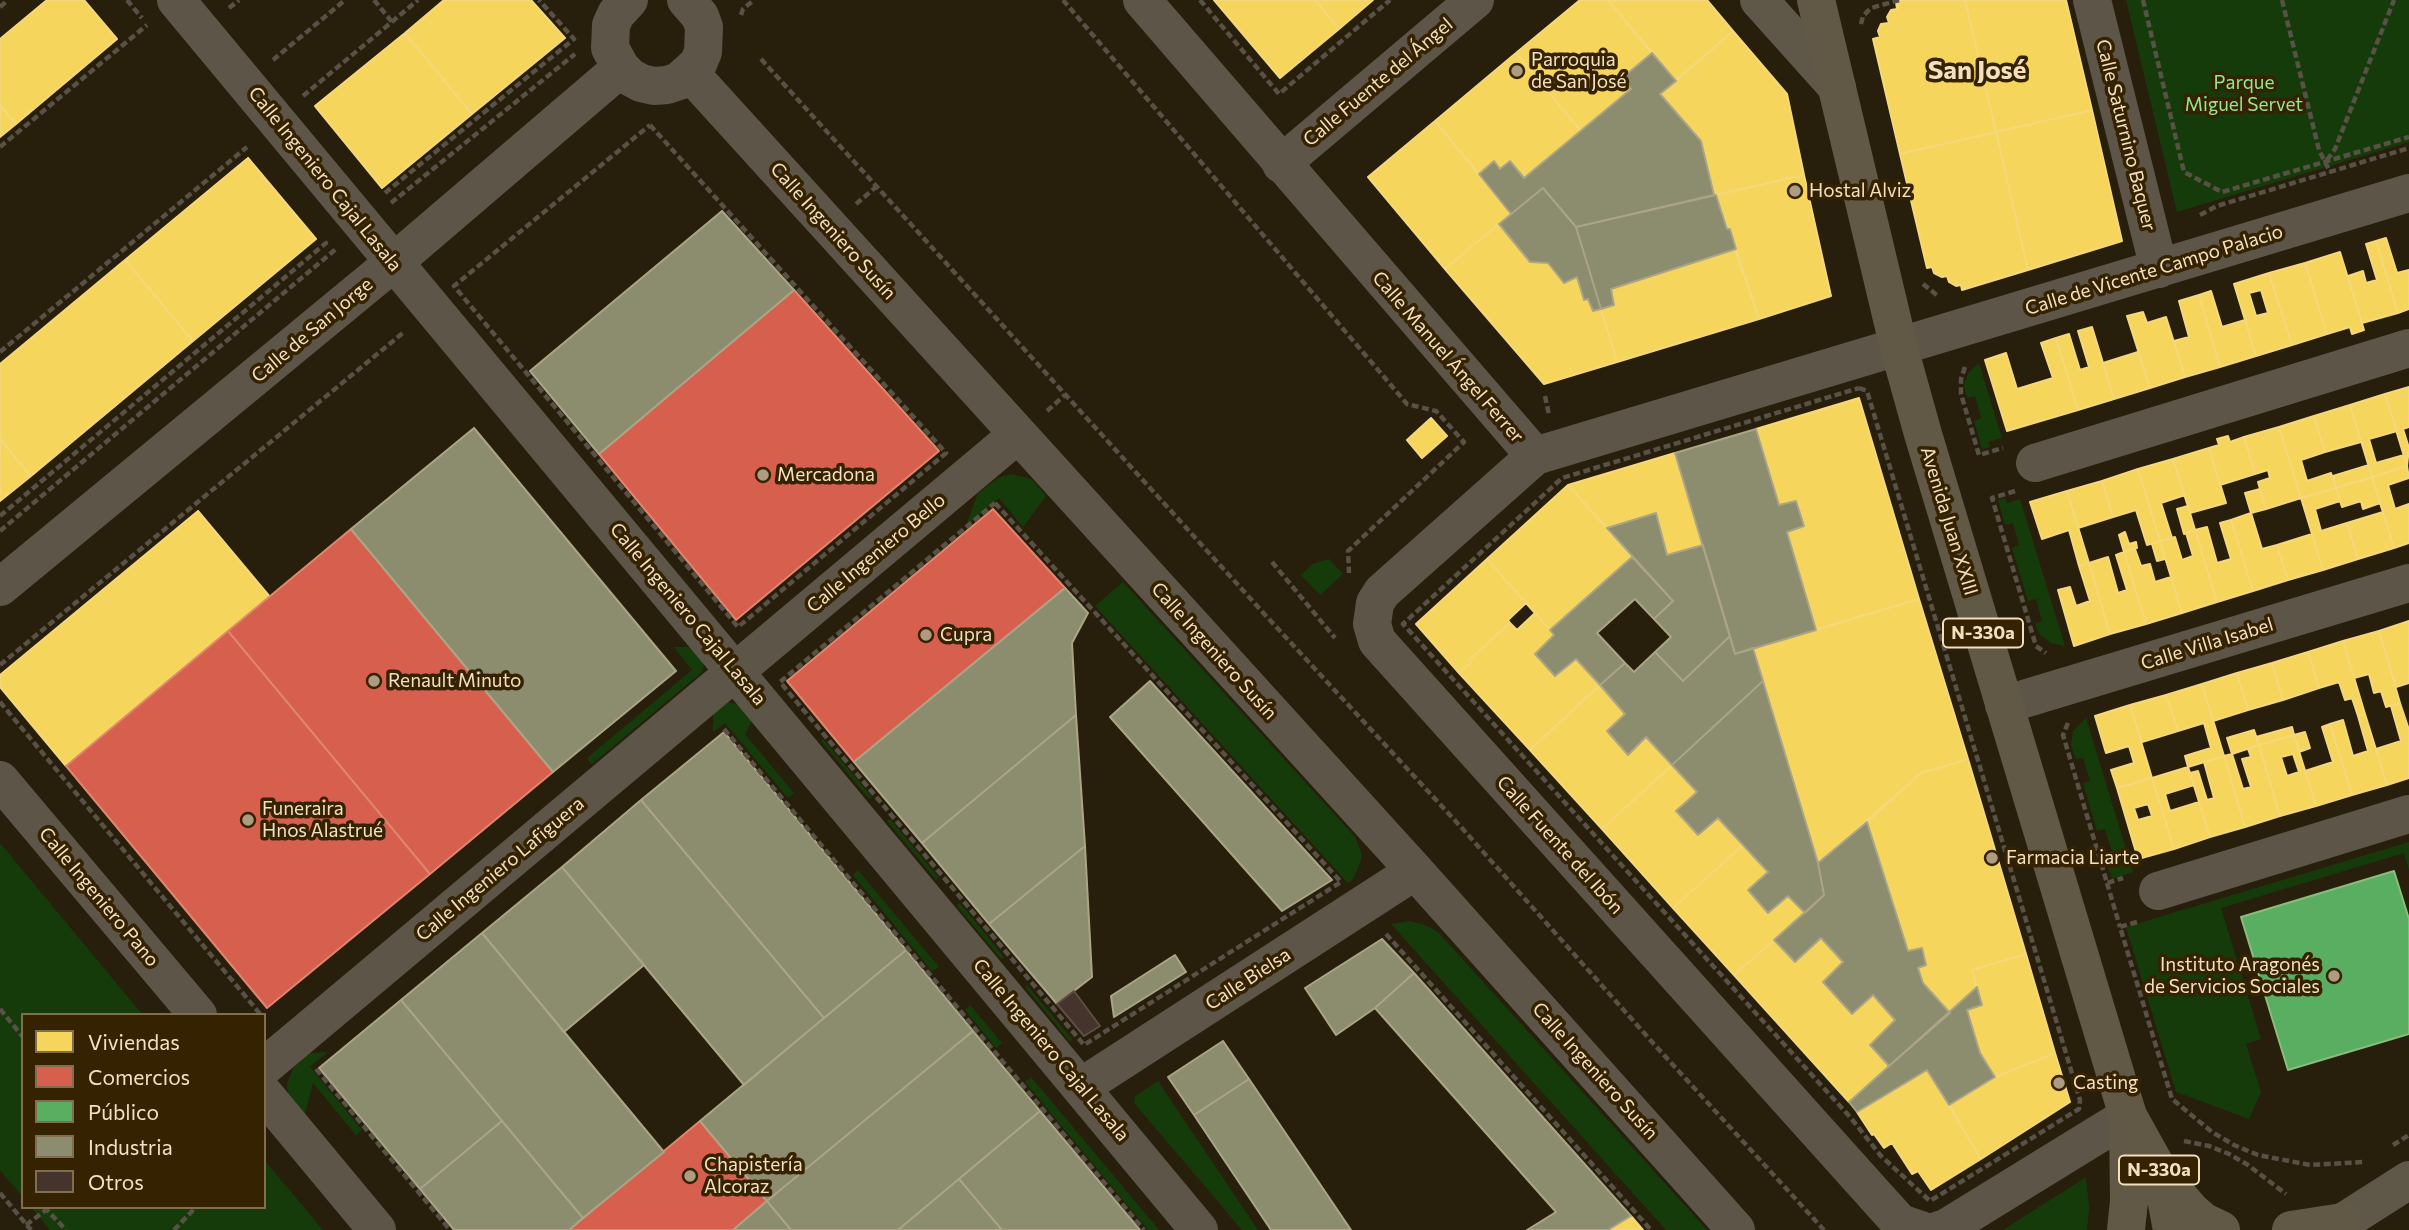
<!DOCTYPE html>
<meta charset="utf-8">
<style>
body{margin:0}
#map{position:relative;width:2409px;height:1230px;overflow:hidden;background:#281e0c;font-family:Commissioner,sans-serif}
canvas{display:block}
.legend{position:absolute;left:21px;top:1013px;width:245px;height:196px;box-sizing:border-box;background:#342200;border:2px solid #816e4c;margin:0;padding:9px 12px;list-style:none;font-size:21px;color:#f4e0bf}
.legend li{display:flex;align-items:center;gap:14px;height:35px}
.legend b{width:35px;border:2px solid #816e4c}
</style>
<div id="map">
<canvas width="2409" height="1230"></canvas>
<ul class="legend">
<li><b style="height:19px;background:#f6d55c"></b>Viviendas</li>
<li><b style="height:19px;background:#d6604d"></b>Comercios</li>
<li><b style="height:19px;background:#5aae61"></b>Público</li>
<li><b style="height:19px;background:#8c8c6e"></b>Industria</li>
<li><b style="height:19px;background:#45342b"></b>Otros</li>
</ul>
</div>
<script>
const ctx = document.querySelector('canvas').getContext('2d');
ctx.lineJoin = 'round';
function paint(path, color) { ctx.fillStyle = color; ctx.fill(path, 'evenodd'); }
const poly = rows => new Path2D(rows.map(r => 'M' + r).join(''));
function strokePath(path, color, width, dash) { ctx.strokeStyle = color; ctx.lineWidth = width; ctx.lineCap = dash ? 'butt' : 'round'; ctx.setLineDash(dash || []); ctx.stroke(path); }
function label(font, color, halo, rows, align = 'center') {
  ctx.font = font + ' Commissioner,sans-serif'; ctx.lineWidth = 7; ctx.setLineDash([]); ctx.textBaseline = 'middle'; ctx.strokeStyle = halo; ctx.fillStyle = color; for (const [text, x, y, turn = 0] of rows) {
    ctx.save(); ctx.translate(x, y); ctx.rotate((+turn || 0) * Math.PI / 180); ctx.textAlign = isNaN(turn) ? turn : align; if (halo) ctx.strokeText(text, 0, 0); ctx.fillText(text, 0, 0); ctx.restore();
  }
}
const green = poly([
 [2126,0,2409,0,2409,142,2177,212],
 [1979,363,2002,438,1988,442,1990,447,1982,449,1974,421,1981,418,1975,396,1967,398,1964,385,1969,372],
 [1011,474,1031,479,1046,496,1023,527,999,498,966,526,978,493,998,478],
 [2005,498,2007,503,2020,499,2065,646,2051,643,2040,635,2037,629,2035,624,2042,621,2036,599,2028,601,2012,548,2019,545,2013,523,2005,525,1998,500],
 [1329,559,1343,574,1320,595,1301,575,1313,564],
 [1123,582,1355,837,1361,852,1361,860,1355,875,1351,881,1348,883,1095,606],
 [674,647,694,647,704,664,702,672,592,764,587,758,692,670],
 [728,702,738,705,752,721,745,734,794,793,788,798,725,723,713,732,713,714],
 [2086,718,2133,872,2112,879,2104,855,2112,852,2105,829,2097,831,2083,783,2090,781,2083,758,2076,759,2071,745,2073,731],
 [823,739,872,797,869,799,821,741],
 [890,819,939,878,936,880,887,821],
 [2409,842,2409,870,2404,853,2221,908,2261,1039,2246,1044,2261,1092,2249,1119,2176,1092,2126,927],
 [0,843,143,1015,23,1015,23,1197,0,1170],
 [858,870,939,967,932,971,853,875],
 [960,903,1004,957,1001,959,956,905],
 [1410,921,1425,925,1439,933,1707,1230,1666,1230,1391,924],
 [1027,985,1072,1039,1070,1042,1025,987],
 [970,1005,1002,1043,996,1048,965,1010],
 [328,1052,310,1067,362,1130,356,1135,313,1083,304,1118,288,1095,287,1083,294,1067,310,1053],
 [1031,1077,1159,1230,1148,1230,1025,1082],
 [1158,1081,1258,1230,1242,1230,1134,1103,1135,1096],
 [264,1160,323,1230,50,1230,31,1207,264,1207],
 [2086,1177,2089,1208,2087,1230,2003,1230]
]);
const homes = poly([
 [47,0,84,0,117,39,16,124,0,105,0,39,47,0],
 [444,0,531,0,565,38,472,114,405,33,444,0],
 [1214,0,1315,0,1339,29,1280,78,1214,0],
 [1315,0,1373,0,1339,29,1315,0],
 [1580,0,1608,0,1652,53,1622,78,1631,89,1581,131,1516,53,1580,0],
 [1608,0,1707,0,1733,31,1676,81,1608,0],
 [1903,0,1965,0,1996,132,1900,154,1873,39,1880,37,1878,31,1881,24,1889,23,1887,17,1891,10,1897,9,1896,2,1903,0],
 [1965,0,2066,0,2092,110,1996,132,1965,0],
 [1733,31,1787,94,1804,175,1714,195,1701,141,1660,94,1733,31],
 [405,33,472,114,382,188,315,106,405,33],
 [1516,53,1581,131,1524,178,1510,161,1500,169,1494,161,1479,174,1435,121,1516,53],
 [0,105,16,124,0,137,0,105],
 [2092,110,2122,241,2028,270,1996,132,2092,110],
 [1435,121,1511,214,1445,269,1368,177,1435,121],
 [1996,132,2028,270,1962,290,1961,285,1956,286,1949,282,1947,276,1942,277,1934,273,1932,267,1927,268,1900,154,1996,132],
 [248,158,316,239,193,341,125,260,248,158],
 [1804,175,1831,296,1759,319,1716,195,1804,175],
 [1499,224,1530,262,1548,263,1564,283,1577,277,1584,300,1588,299,1593,311,1601,309,1617,362,1544,384,1445,269,1499,224],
 [2386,238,2397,273,2409,270,2409,309,2398,313,2376,241,2386,238],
 [2376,241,2398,313,2362,323,2348,276,2363,271,2366,283,2377,280,2366,244,2376,241],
 [1736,249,1759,319,1617,362,1601,309,1614,305,1611,289,1736,249],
 [2340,252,2364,330,2352,334,2350,327,2327,334,2305,263,2340,252],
 [125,260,193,341,31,476,0,439,0,364,125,260],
 [2305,263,2327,334,2292,345,2269,273,2305,263],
 [2269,273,2292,345,2256,356,2234,284,2269,273],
 [2261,290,2268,313,2256,316,2249,293,2261,290],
 [2211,291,2222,327,2245,320,2256,356,2220,367,2199,295,2211,291],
 [2199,295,2220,367,2185,377,2174,341,2189,337,2179,301,2199,295],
 [2143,312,2147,323,2166,317,2185,377,2150,388,2127,316,2143,312],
 [2092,327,2114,399,2078,410,2056,338,2069,334,2080,370,2089,367,2078,331,2092,327],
 [2056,338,2078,410,2007,431,1985,360,2006,353,2017,389,2053,378,2041,343,2056,338],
 [2138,352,2150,388,2114,399,2103,363,2138,352],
 [2409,387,2409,427,2403,429,2409,448,2407,466,2385,394,2409,387],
 [2385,394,2397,431,2369,439,2376,463,2404,455,2407,466,2372,477,2350,405,2385,394],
 [1859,398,1919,599,1816,630,1787,532,1804,526,1796,501,1779,505,1756,429,1859,398],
 [2350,405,2361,442,2325,452,2314,416,2350,405],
 [2314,416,2325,452,2301,460,2307,481,2331,473,2336,488,2301,498,2279,427,2314,416],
 [1431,418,1447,436,1422,458,1407,440,1431,418],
 [2279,427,2301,498,2266,509,2258,482,2270,478,2268,470,2255,474,2244,437,2279,427],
 [2228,436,2230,442,2244,437,2255,474,2220,485,2209,448,2219,445,2217,439,2228,436],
 [0,439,31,476,0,501,0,439],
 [2209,448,2226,503,2190,513,2173,459,2209,448],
 [1675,453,1703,545,1667,555,1656,513,1607,528,1568,485,1675,453],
 [2173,459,2185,495,2161,503,2172,538,2160,541,2138,469,2173,459],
 [2369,465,2372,477,2336,488,2333,476,2369,465],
 [2407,466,2409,478,2388,485,2395,509,2409,504,2409,543,2394,548,2372,477,2407,466],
 [2138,469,2160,541,2147,545,2136,510,2113,517,2102,481,2138,469],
 [2372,477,2380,503,2363,509,2361,501,2342,507,2336,488,2372,477],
 [2102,481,2113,517,2078,528,2067,491,2102,481],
 [1568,485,1632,557,1550,630,1487,559,1568,485],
 [2336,488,2340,501,2315,509,2321,531,2347,523,2358,559,2323,570,2301,498,2336,488],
 [2260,489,2266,509,2251,513,2245,493,2260,489],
 [2067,491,2089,563,2079,566,2069,530,2042,539,2030,502,2067,491],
 [2188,506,2195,530,2184,534,2177,509,2188,506],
 [198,511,270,597,66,766,0,687,0,675,198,511],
 [2383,512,2394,548,2358,559,2347,523,2383,512],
 [2251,513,2262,549,2277,545,2288,580,2253,591,2231,520,2251,513],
 [2231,520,2253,591,2217,602,2195,530,2207,527,2217,563,2231,559,2220,523,2231,520],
 [2195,530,2217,602,2182,613,2160,541,2175,537,2182,560,2193,556,2186,533,2195,530],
 [2125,532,2129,544,2136,542,2137,548,2124,552,2119,535,2125,532],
 [2312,534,2323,570,2288,580,2277,545,2312,534],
 [2160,541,2165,559,2157,561,2152,544,2160,541],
 [2135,549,2141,566,2150,564,2155,582,2171,577,2182,613,2146,624,2124,552,2135,549],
 [2124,552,2146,624,2110,634,2089,563,2108,557,2118,593,2127,590,2116,555,2124,552],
 [1487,559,1526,603,1508,620,1510,623,1469,660,1471,663,1459,673,1416,624,1487,559],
 [2089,563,2110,634,2074,646,2058,590,2070,587,2076,606,2090,601,2079,566,2089,563],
 [1919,599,1968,759,1921,773,1818,863,1753,648,1919,599],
 [1535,613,1554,635,1535,654,1555,676,1576,659,1600,685,1530,750,1459,673,1471,663,1469,660,1510,623,1517,630,1535,613],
 [2409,621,2409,683,2396,687,2379,631,2409,621],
 [2379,631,2400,703,2386,707,2381,691,2374,693,2369,674,2354,678,2343,641,2379,631],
 [2343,641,2365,714,2358,716,2352,698,2345,700,2339,682,2319,688,2308,652,2343,641],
 [2308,652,2319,688,2283,700,2272,663,2308,652],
 [2272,663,2283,700,2248,710,2237,673,2272,663],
 [2237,673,2248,710,2213,721,2202,684,2237,673],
 [2202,684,2224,756,2188,767,2185,756,2211,748,2204,723,2178,731,2166,695,2202,684],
 [1600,685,1625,714,1607,731,1628,755,1646,737,1672,765,1602,829,1530,750,1600,685],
 [2166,695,2178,731,2142,742,2130,705,2166,695],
 [2400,703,2409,730,2409,778,2387,785,2376,749,2401,741,2391,706,2400,703],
 [2130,705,2152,778,2117,788,2111,770,2134,763,2129,746,2106,753,2095,716,2130,705],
 [2365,714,2387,785,2352,795,2330,724,2343,720,2353,756,2368,751,2358,716,2365,714],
 [2330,724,2352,795,2316,806,2305,771,2333,762,2322,727,2330,724],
 [2292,727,2294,735,2259,745,2256,737,2292,727],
 [2254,730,2259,745,2232,754,2227,738,2254,730],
 [2305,732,2310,748,2299,752,2294,735,2305,732],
 [2294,735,2316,806,2280,816,2259,745,2294,735],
 [2293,754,2299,772,2287,776,2281,757,2293,754],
 [2259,745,2280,816,2245,827,2224,756,2232,754,2243,789,2251,787,2242,759,2251,757,2248,749,2259,745],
 [2224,756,2245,827,2210,837,2190,773,2198,771,2207,800,2214,798,2204,762,2224,756],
 [1968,759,2026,954,1972,970,1977,987,1950,1013,1923,983,1918,968,1926,965,1922,948,1908,951,1867,822,1921,773,1968,759],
 [1672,765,1697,792,1676,811,1698,835,1718,818,1743,845,1673,908,1602,829,1672,765],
 [2188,767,2194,785,2165,794,2170,811,2199,802,2210,837,2174,849,2152,778,2188,767],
 [2152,778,2174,849,2138,859,2117,788,2152,778],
 [2148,804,2152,816,2138,820,2134,808,2148,804],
 [1743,845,1768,872,1748,890,1768,913,1788,896,1805,913,1734,975,1673,908,1743,845],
 [1821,938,1843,962,1823,982,1852,1014,1873,995,1895,1020,1870,1045,1889,1066,1849,1102,1734,975,1774,940,1795,962,1821,938],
 [2026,954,2055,1053,1995,1077,1980,1053,1967,1010,1982,1005,1972,970,2026,954],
 [2055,1053,2070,1102,1981,1159,1949,1105,1995,1077,2055,1053],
 [1927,1070,1981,1159,1931,1190,1918,1171,1912,1174,1892,1143,1884,1148,1874,1134,1872,1135,1857,1112,1927,1070],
 [1631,1216,1643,1230,1608,1230,1631,1216]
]);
const shops = poly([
 [794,290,939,451,736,620,599,454,794,290],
 [993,509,1065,588,854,762,787,681,993,509],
 [351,529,553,772,430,874,228,631,351,529],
 [228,631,430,874,267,1008,66,766,228,631],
 [700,1121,767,1201,733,1230,569,1230,700,1121]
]);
const public = poly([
 [2394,871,2409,919,2409,1034,2288,1070,2241,917,2394,871]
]);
const industry = poly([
 [1652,53,1676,81,1660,94,1701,141,1714,195,1576,227,1543,188,1511,214,1479,174,1494,161,1500,169,1510,161,1524,178,1631,89,1622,78,1652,53],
 [1543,188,1576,227,1601,309,1593,311,1588,299,1584,300,1577,277,1564,283,1548,263,1530,262,1499,224,1543,188],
 [1716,195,1727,229,1730,229,1736,249,1611,289,1614,305,1601,309,1576,227,1716,195],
 [722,211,794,290,599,454,530,371,722,211],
 [474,428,676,671,553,772,351,529,474,428],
 [1756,429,1779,505,1796,501,1804,526,1787,532,1816,630,1735,654,1675,453,1756,429],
 [1656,513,1667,555,1703,545,1730,636,1683,681,1655,652,1671,637,1654,619,1673,601,1607,528,1656,513],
 [1632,557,1673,601,1654,619,1635,599,1597,633,1625,663,1600,685,1576,659,1555,676,1535,654,1554,635,1550,630,1632,557],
 [1065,588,1088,613,1072,643,1076,715,922,843,854,762,1065,588],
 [1730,636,1735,654,1753,648,1763,681,1672,765,1646,737,1628,755,1607,731,1625,714,1600,685,1625,663,1634,672,1655,652,1683,681,1730,636],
 [1150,681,1332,880,1282,911,1110,717,1150,681],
 [1763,681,1818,863,1824,895,1805,913,1788,896,1768,913,1748,890,1768,872,1718,818,1698,835,1676,811,1697,792,1672,765,1763,681],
 [1076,715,1085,846,989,924,922,843,1076,715],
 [724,732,906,950,824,1018,641,800,724,732],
 [641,800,824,1018,744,1085,562,867,641,800],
 [1867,822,1908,951,1922,948,1926,965,1918,968,1923,983,1950,1013,1889,1066,1870,1045,1895,1020,1873,995,1852,1014,1823,982,1843,962,1821,938,1795,962,1774,940,1824,895,1818,863,1867,822],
 [1085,846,1092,977,1057,1004,989,924,1085,846],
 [562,867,644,965,564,1032,482,933,562,867],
 [482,933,664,1152,583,1218,401,1000,482,933],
 [1382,939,1414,973,1375,1008,1336,1035,1305,988,1382,939],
 [906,950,973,1031,767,1201,700,1121,906,950],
 [1175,955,1186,972,1114,1017,1111,996,1175,955],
 [1414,973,1631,1216,1608,1230,1527,1230,1556,1212,1375,1008,1414,973],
 [1977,987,1982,1005,1967,1010,1980,1053,1995,1077,1949,1105,1927,1070,1857,1112,1849,1102,1977,987],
 [401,1000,502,1121,420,1189,319,1068,401,1000],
 [973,1031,1040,1111,898,1230,791,1230,767,1201,973,1031],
 [1223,1041,1249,1079,1194,1115,1168,1077,1223,1041],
 [1249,1079,1351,1230,1271,1230,1194,1115,1249,1079],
 [1040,1111,1140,1230,1002,1230,959,1179,1040,1111],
 [502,1121,583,1218,569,1230,454,1230,420,1189,502,1121],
 [959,1179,1002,1230,898,1230,959,1179],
 [767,1201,791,1230,733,1230,767,1201]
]);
const building = poly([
 [1074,991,1100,1026,1084,1036,1057,1004,1074,991]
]);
const path = poly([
 [127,0,142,18],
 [374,0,392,22],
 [1063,0,1407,404,1436,411,1464,442,1348,551,1349,573],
 [1200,0,1279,94,1390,0],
 [2143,0,2184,172,2222,192,2409,137],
 [2282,0,2319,150,2330,172],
 [0,7,8,0],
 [229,8,239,0],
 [741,15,743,9,754,0],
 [1861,24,1863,16,1871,8,1899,0],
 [761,59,1268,618,1461,827,1653,1043,1824,1230],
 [273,60,345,0],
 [303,96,418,0],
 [650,125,946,453,738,627,454,286,650,125],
 [0,147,147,25],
 [2327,160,2335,149,2394,0],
 [385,193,574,39,539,0],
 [391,203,575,54],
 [856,204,877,186],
 [2200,215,2217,206,2409,148],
 [1923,284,1938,296],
 [0,352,247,147],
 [1965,367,1961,379,1961,394,1979,455,2003,448],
 [1859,388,1867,391,2080,1100,2079,1109,1930,1201,1881,1156,1850,1117,1403,624,1562,478,1859,388],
 [1545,396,1549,415],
 [1047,411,1065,395],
 [2015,491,1992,498,2036,646,2046,653],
 [995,503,1341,882,1084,1045,780,682,995,503],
 [0,516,326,243,323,239],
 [0,531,336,249],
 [1272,562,1335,638],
 [0,665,404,332],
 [0,702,261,1015],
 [2068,723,2063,735,2107,883,2123,878],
 [724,729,1144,1230],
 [2107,883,2120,927],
 [2137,922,2120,927,2172,1099,2212,1132,2234,1145,2258,1155,2310,1165,2364,1162],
 [1386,934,1651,1230],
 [0,1009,23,1037],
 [316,1069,450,1230],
 [2184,1141,2209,1146,2229,1154,2248,1165,2286,1194],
 [2393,1145,2409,1135],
 [0,1193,31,1230],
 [44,1207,66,1230],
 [26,1225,46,1210],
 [174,1230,196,1207]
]);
const minor = poly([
 [176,0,1199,1230],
 [629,0,616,14,611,25,610,48,621,68,630,77,641,83,654,86,667,85,679,81,698,64,703,52,704,27,700,16,686,0],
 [1142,0,1535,456],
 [2092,0,2159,269],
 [690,73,1415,871,1736,1230],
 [1281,164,1475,0],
 [2035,463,2409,348],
 [0,587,393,263,621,68],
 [2004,705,2409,583],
 [0,780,198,1015],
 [2158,891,2409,814],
 [264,1067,1017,435],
 [1081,1087,1415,871],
 [264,1094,377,1230],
 [1921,1230,1900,1223,1881,1202,1377,641,1372,624,1375,603,1382,592,1535,456,2409,193],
 [1939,1230,1946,1228,2128,1116]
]);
const secondary = poly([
 [1759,0,1837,87],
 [2343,1222,2409,1180]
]);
const trunk = poly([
 [1816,0,1899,348,1923,434,2128,1116,2162,1177,2172,1230],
 [2164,1179,2191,1211,2204,1222,2221,1230],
 [2126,1230,2129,1201,2128,1118],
 [2291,1230,2343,1222]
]);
const markers = [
 [1517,71,7,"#ad9c80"],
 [1795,191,7,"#ad9c80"],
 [763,475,7,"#ad9c80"],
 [926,635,7,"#ad9c80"],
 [374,681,7,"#ad9c80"],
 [248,820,7,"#ad9c80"],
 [1992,858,7,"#ad9c80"],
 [2334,976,7,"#ad9c80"],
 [2059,1083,7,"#ad9c80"],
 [690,1176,7,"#ad9c80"]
];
const shields = [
 [1983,633,80],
 [2159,1170,80]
];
const shieldNames = [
 ["N-330a",1983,633],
 ["N-330a",2159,1170]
];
const poiNames = [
 ["Parroquia",1531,60],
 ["de San José",1531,82],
 ["Hostal Alviz",1809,191],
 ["Mercadona",777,475],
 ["Cupra",940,635],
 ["Renault Minuto",388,681],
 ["Funeraira",262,809],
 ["Hnos Alastrué",262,831],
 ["Farmacia Liarte",2006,858],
 ["Instituto Aragonés",2320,965,"right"],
 ["de Servicios Sociales",2320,987,"right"],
 ["Casting",2073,1083],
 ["Chapistería",704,1165],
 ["Alcoraz",704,1187]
];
const streetNames = [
 ["Calle Fuente del Ángel",1378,82,-40],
 ["Calle Saturnino Baquer",2126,135,76],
 ["Calle Ingeniero Cajal Lasala",325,179,51],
 ["Calle Ingeniero Susín",833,231,48],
 ["Calle de Vicente Campo Palacio",2154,270,-17],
 ["Calle de San Jorge",312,330,-40],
 ["Calle Manuel Ángel Ferrer",1448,357,49],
 ["Avenida Juan XXIII",1949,521,73],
 ["Calle Ingeniero Bello",876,553,-40],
 ["Calle Ingeniero Cajal Lasala",688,614,50],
 ["Calle Villa Isabel",2207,644,-17],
 ["Calle Ingeniero Susín",1214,651,48],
 ["Calle Fuente del Ibón",1560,845,48],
 ["Calle Ingeniero Lafiguera",500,869,-40],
 ["Calle Ingeniero Pano",99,897,50],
 ["Calle Bielsa",1248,979,-33],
 ["Calle Ingeniero Cajal Lasala",1051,1050,50],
 ["Calle Ingeniero Susín",1595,1071,48]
];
const parkNames = [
 ["Parque",2244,83],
 ["Miguel Servet",2244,105]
];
const districtNames = [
 ["San José",1977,70]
];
paint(green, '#163b0b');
paint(homes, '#f6d55c');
strokePath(homes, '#f5d87a', 2);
paint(shops, '#d6604d');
strokePath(shops, '#df866f', 2);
paint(public, '#5aae61');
strokePath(public, '#88bd7d', 2);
paint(industry, '#8c8c6e');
strokePath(industry, '#aba586', 2);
paint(building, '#45342b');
strokePath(building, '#5f4c44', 2);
strokePath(path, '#585145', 4.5, [7, 3.5]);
strokePath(minor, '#5d5548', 38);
strokePath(secondary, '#5f5748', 38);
strokePath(trunk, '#615845', 38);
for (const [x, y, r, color] of markers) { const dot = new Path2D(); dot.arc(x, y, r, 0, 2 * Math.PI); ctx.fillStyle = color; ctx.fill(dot); strokePath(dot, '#342200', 2.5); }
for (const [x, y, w] of shields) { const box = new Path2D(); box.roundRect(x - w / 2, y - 14.5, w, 29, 5); ctx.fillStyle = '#342200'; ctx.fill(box); strokePath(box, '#f4e0bf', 2); }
label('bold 18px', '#f4e0bf', null, shieldNames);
label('19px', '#f4e0bf', '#342200', poiNames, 'left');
label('19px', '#f4e0bf', '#342200', streetNames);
label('19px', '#97e78a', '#342200', parkNames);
label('bold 26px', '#f4e0bf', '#342200', districtNames);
</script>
